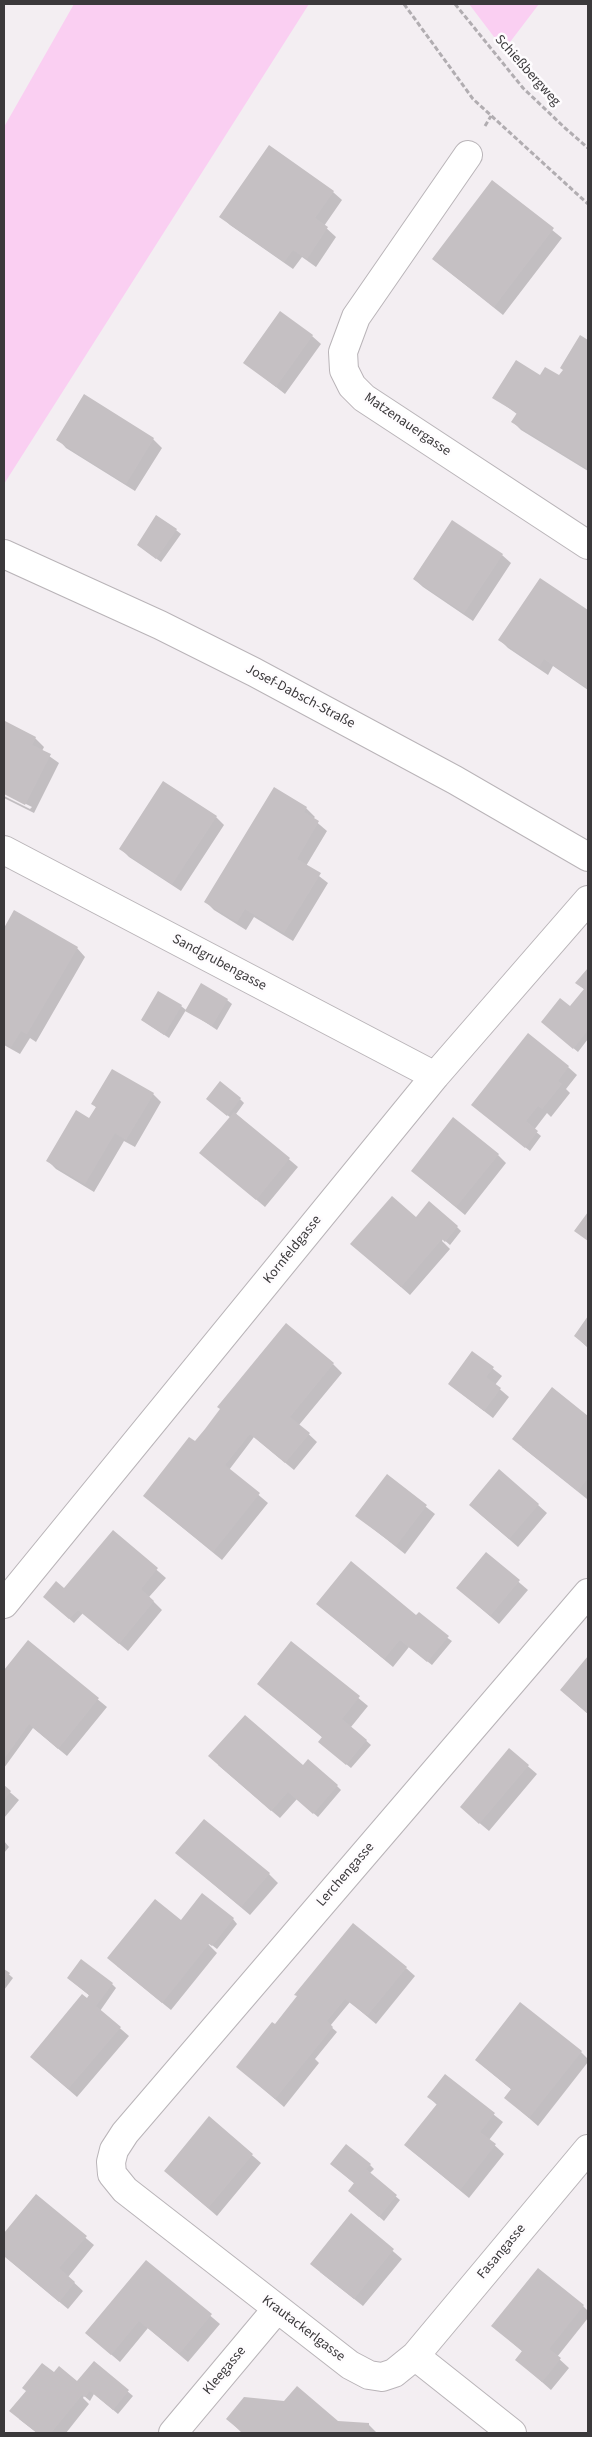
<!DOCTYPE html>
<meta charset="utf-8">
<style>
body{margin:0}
#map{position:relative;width:592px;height:2437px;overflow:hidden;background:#f3eef2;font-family:"Source Sans 3",sans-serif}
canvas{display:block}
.frame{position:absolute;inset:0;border:5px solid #3b393b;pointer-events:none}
</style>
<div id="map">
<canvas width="592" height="2437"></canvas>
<div class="frame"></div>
</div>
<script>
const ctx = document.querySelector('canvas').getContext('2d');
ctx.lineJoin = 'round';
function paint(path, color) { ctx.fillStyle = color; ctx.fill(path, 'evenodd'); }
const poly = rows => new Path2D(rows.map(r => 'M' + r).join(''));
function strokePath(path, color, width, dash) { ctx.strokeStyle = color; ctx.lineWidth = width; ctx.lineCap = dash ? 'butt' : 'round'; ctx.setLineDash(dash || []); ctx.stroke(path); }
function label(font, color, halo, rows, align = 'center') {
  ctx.font = font + ' "Source Sans 3",sans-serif'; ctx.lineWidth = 5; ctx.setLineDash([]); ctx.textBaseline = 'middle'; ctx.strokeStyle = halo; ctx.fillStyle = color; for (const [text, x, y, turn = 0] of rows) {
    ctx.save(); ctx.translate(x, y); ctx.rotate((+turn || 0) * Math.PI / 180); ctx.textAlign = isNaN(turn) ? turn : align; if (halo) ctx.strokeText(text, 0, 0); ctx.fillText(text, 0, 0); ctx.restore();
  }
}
const green = poly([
 [74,4,309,4,4,484,4,127],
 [469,4,539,4,504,50]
]);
const shadow = poly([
 [493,182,562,238,503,315,433,259],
 [333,192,342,200,324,226,336,237,316,267,302,257,293,269,230,225,221,216],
 [312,336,321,344,285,394,245,363],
 [581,336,588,341,588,471,521,430,513,422,517,414,494,397,539,376,560,377],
 [85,396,153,439,162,448,135,491,66,448,58,439],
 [176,530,181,534,161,562,138,545],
 [502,555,511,563,473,621,423,587,414,579],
 [540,579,588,612,588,690,553,666,548,675,508,648,500,640],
 [5,723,35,738,44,747,42,751,59,763,34,813,4,798,4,796,30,809,32,807,4,793],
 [275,789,306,808,315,817,313,819,327,831,306,866,328,883,293,941,254,917,246,930,214,910,206,902],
 [216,817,224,825,181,891,129,857,121,849],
 [15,912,77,948,85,957,36,1042,30,1038,20,1054,4,1045,4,930],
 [588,970,588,1039,578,1052,547,1026,576,1013,585,990,577,983],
 [227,1000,232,1004,217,1030,187,1010],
 [181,1006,186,1010,169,1038,142,1020],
 [568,1067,577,1075,566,1089,570,1093,551,1117,547,1113,534,1130,541,1136,530,1151,477,1109],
 [153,1094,161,1102,135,1147,124,1141,94,1192,56,1169,48,1161,90,1120,97,1108,93,1104],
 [240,1099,244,1103,236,1114,298,1167,265,1207,201,1153,231,1118,212,1103],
 [498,1155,506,1163,465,1215,412,1171],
 [416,1219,457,1227,461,1231,450,1245,443,1239,442,1241,450,1249,410,1295,361,1252],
 [588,1318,588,1348,575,1336],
 [472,1352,502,1376,495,1385,509,1397,493,1418,449,1384],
 [333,1364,342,1373,299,1425,317,1442,294,1470,254,1437,229,1470,268,1503,222,1560,144,1496],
 [553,1389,588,1418,587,1499,522,1447],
 [500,1471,547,1513,518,1547,479,1513],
 [387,1476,435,1514,405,1554,357,1516],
 [113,1532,166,1578,149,1597,162,1610,128,1651,83,1613,74,1623,49,1601,64,1589],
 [486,1554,528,1590,499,1624,467,1596],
 [327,1612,417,1617,452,1641,432,1665,409,1647,393,1667],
 [28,1642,107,1707,67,1756,33,1728,4,1768,4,1672],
 [292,1643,368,1706,351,1727,371,1745,351,1768,324,1746,323,1738,259,1684],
 [588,1658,588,1714,561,1690],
 [509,1750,537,1774,489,1831,470,1815],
 [218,1765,310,1774,337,1786,341,1790,318,1817,297,1799,280,1818],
 [4,1787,19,1800,4,1818],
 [4,1841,9,1847,4,1853],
 [186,1861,269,1874,278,1883,250,1915],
 [233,1919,237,1924,217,1949,208,1942,207,1943,217,1953,171,2010,117,1966,185,1926],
 [406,1968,415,1976,376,2024,350,2002,330,2026,337,2032,315,2059,319,2063,284,2107,238,2067,275,2026],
 [4,1970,13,1978,4,1990],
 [68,1978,112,1984,116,1988,100,2011,129,2036,77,2097,31,2057,90,1996],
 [581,2052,588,2059,588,2062,538,2126,506,2098,512,2090,476,2060],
 [445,2076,503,2122,489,2140,504,2154,469,2198,405,2145,437,2105,429,2097],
 [209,2118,261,2163,217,2216,174,2179],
 [370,2165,374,2169,369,2174,400,2200,384,2221,354,2195,355,2184,336,2168],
 [36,2196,94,2245,68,2277,83,2291,68,2309,4,2256,4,2235],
 [351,2215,402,2259,363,2306,320,2272],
 [146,2261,220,2324,188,2362,148,2328,120,2362,86,2333],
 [583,2306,588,2311,588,2318,557,2357,569,2368,551,2390,517,2360,523,2352,493,2326],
 [94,2363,133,2396,118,2414,94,2394,90,2401,84,2396,83,2398,89,2404,66,2433,37,2433,19,2419,59,2378,77,2383],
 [228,2419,369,2425,377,2433,242,2433]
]);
const building = poly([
 [269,145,334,191,315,218,328,227,307,259,293,250,284,262,219,217],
 [492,180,554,228,494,307,432,259],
 [280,311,313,335,276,387,243,363],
 [580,335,588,340,588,469,511,422,517,413,492,398,516,360,540,375,545,367,559,375,563,370,560,368],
 [84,394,154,438,126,484,56,440],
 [156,515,177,529,156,559,137,545],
 [452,520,503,554,464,613,413,579],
 [540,578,588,610,588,689,544,659,539,667,498,640],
 [5,721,36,737,32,745,51,754,25,805,4,794],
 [163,781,217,816,172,884,119,849],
 [274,787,307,807,304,812,319,821,297,859,321,873,284,933,245,909,237,922,204,902],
 [14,910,78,947,27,1034,21,1031,11,1047,4,1042,4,928],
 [588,968,588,1030,573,1049,541,1022,560,998,570,1006,584,989,575,983],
 [201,983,228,999,212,1026,185,1011],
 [158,991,182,1005,164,1035,141,1020],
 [528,1033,569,1066,558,1081,562,1084,542,1109,538,1106,526,1121,538,1131,525,1148,471,1105],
 [112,1069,154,1093,126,1140,115,1133,85,1184,46,1161,76,1110,89,1118,96,1107,91,1104],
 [220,1081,241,1098,227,1116,206,1099],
 [234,1112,290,1158,256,1200,199,1153],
 [453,1117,499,1154,456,1207,411,1171],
 [392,1196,416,1217,429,1201,458,1226,445,1242,442,1239,401,1287,350,1244],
 [588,1212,588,1241,574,1231],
 [588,1316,588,1347,574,1336],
 [286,1323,334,1363,290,1417,310,1433,285,1463,250,1434,225,1465,260,1493,213,1552,143,1496,189,1437,195,1441,205,1429,220,1409,217,1407],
 [472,1351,494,1367,486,1377,501,1388,484,1411,448,1384],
 [552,1387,588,1416,588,1478,578,1491,512,1439],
 [499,1469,539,1504,509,1539,469,1505],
 [387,1474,427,1505,396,1546,355,1516],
 [113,1530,158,1568,141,1589,154,1601,119,1644,78,1610,69,1619,43,1597,56,1581,64,1588],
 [486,1552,520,1580,490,1616,456,1588],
 [351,1561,416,1615,419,1612,449,1636,427,1662,400,1640,384,1659,316,1604],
 [28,1640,99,1698,58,1749,29,1724,4,1759,4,1670],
 [291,1641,360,1696,342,1719,367,1740,346,1765,318,1742,322,1737,257,1684],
 [588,1656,588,1714,560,1690],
 [245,1715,303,1765,308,1759,338,1785,313,1814,288,1792,271,1811,208,1756],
 [509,1748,529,1765,479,1824,460,1807],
 [4,1785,11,1791,4,1800],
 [204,1819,270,1873,241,1907,175,1853],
 [202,1893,234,1918,212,1946,209,1944,162,2003,107,1958,155,1899,181,1920],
 [353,1923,407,1967,367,2016,345,1999,327,2021,333,2027,275,2099,236,2067,272,2022,275,2024,297,1996,294,1995],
 [81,1959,113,1983,96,2006,121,2027,68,2089,30,2057,82,1994,87,1998,89,1995,67,1978],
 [4,1969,10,1973,4,1981],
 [520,2002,582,2051,529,2118,504,2098,511,2089,475,2060],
 [445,2074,495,2113,480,2132,496,2144,460,2190,404,2145,437,2104,427,2097],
 [209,2116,253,2154,208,2208,164,2171],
 [346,2144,371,2164,366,2169,397,2195,379,2217,348,2191,354,2183,330,2164],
 [36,2194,87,2236,59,2268,75,2282,59,2302,4,2256,4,2233],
 [351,2213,394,2249,354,2299,310,2264],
 [146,2260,212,2314,179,2354,139,2321,111,2355,85,2333],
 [538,2268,584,2305,549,2349,561,2358,542,2382,515,2360,522,2351,491,2326],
 [94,2361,129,2390,113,2410,90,2391,85,2397,82,2395,51,2433,37,2433,9,2411,26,2391,22,2388,42,2363,54,2372,59,2366,77,2381],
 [297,2386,338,2421,369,2423,369,2433,243,2433,226,2419,244,2397,284,2401]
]);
const path = poly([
 [404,4,473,99,588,204],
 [455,4,523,88,565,128,588,148],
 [485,126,491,116]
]);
const minor = poly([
 [468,155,356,317,343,352,344,370,352,386,364,398,588,545],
 [4,850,435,1076],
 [4,1604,435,1076,588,900],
 [415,2356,588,2149],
 [173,2433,276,2310],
 [512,2433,415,2356,394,2373,382,2377,369,2375,350,2365,125,2190,112,2174,111,2162,114,2150,125,2133,588,1593]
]);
const major = poly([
 [4,554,160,625,254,672,455,780,588,857]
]);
const streetNames = [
 ["Schießbergweg",527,71,48],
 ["Matzenauergasse",407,425,34],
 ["Josef-Dabsch-Straße",300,697,28],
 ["Sandgrubengasse",219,963,28],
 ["Kornfeldgasse",293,1250,-51],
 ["Lerchengasse",346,1875,-49],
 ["Fasangasse",502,2252,-50],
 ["Krautackerlgasse",303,2329,37],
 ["Kleegasse",225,2371,-50]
];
paint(green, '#facff2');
paint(shadow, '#0003');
paint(building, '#c5c0c3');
strokePath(minor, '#b9b4b8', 30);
strokePath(major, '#b9b4b8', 30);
strokePath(path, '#b1adb1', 3, [5, 2.5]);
strokePath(minor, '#fff', 28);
strokePath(major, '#fff', 28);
label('14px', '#3b393b', '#fefcfe', streetNames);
</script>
